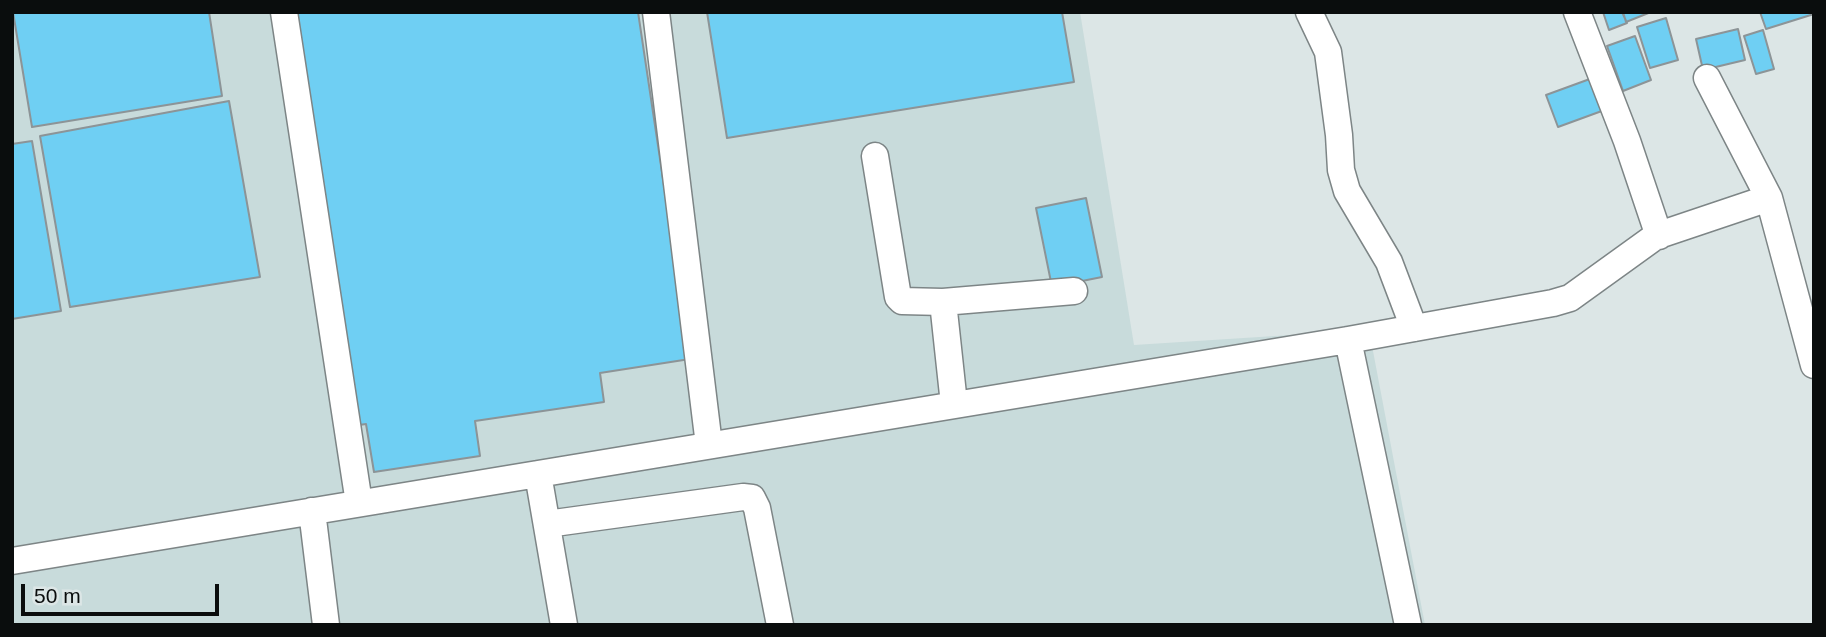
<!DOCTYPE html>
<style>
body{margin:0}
#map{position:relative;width:1826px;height:637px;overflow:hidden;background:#dce6e6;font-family:Helvetica,sans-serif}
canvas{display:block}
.frame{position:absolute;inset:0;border:14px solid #0a0d0d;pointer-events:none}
.scale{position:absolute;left:21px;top:584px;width:198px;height:32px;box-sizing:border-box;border:4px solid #0a0d0d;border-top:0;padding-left:9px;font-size:21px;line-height:24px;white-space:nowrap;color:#0a0d0d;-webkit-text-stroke:5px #dce6e6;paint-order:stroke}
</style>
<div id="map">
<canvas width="1826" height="637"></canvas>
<div class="frame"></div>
<div class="scale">50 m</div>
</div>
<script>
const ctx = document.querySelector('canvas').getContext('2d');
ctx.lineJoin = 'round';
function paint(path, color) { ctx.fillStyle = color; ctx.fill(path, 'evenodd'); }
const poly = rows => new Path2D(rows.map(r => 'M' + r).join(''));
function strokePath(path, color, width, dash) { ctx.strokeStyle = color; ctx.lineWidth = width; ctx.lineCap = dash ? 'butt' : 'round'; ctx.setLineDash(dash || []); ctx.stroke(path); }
const built = poly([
 [12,12,1080,12,1134,345,1369,330,1425,625,12,625]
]);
const building = poly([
 [13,12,209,12,222,96,32,127,13,12],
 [296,12,638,12,690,359,600,373,604,402,475,421,480,456,374,472,366,424,359,425,296,12],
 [707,12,1062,12,1074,82,727,138,707,12],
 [1603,12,1622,12,1627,23,1609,30,1603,12],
 [1623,12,1651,12,1626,22,1623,12],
 [1760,12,1814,12,1814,14,1766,29,1760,12],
 [1666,18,1678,60,1650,68,1637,27,1666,18],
 [1738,29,1745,60,1703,70,1696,39,1738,29],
 [1763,30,1774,69,1756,74,1744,36,1763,30],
 [1635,36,1651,80,1623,91,1607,46,1635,36],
 [1598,76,1610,108,1558,127,1546,95,1598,76],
 [229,101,260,277,70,307,40,136,229,101],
 [32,141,61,311,12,319,12,144,32,141],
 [1086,198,1102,277,1052,287,1036,208,1086,198]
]);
const minor = poly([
 [284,12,359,503],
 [656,12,709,445],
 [1309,12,1328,52,1339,135,1341,170,1347,191,1389,262,1414,328],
 [1577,12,1627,141,1659,236],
 [1707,78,1769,198,1814,365],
 [875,156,898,297,902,301,943,302,1074,291],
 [943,302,954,404],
 [1348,340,1408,625],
 [538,474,564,625],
 [312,511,326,625],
 [547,524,743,497,752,498,757,508,780,625],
 [12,561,1348,340,1553,303,1570,298,1656,236,1769,198]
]);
paint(built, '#c8dbdb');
paint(building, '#6fcff3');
strokePath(building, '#8c9497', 2);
strokePath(minor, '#7d8586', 29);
strokePath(minor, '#fff', 26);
</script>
